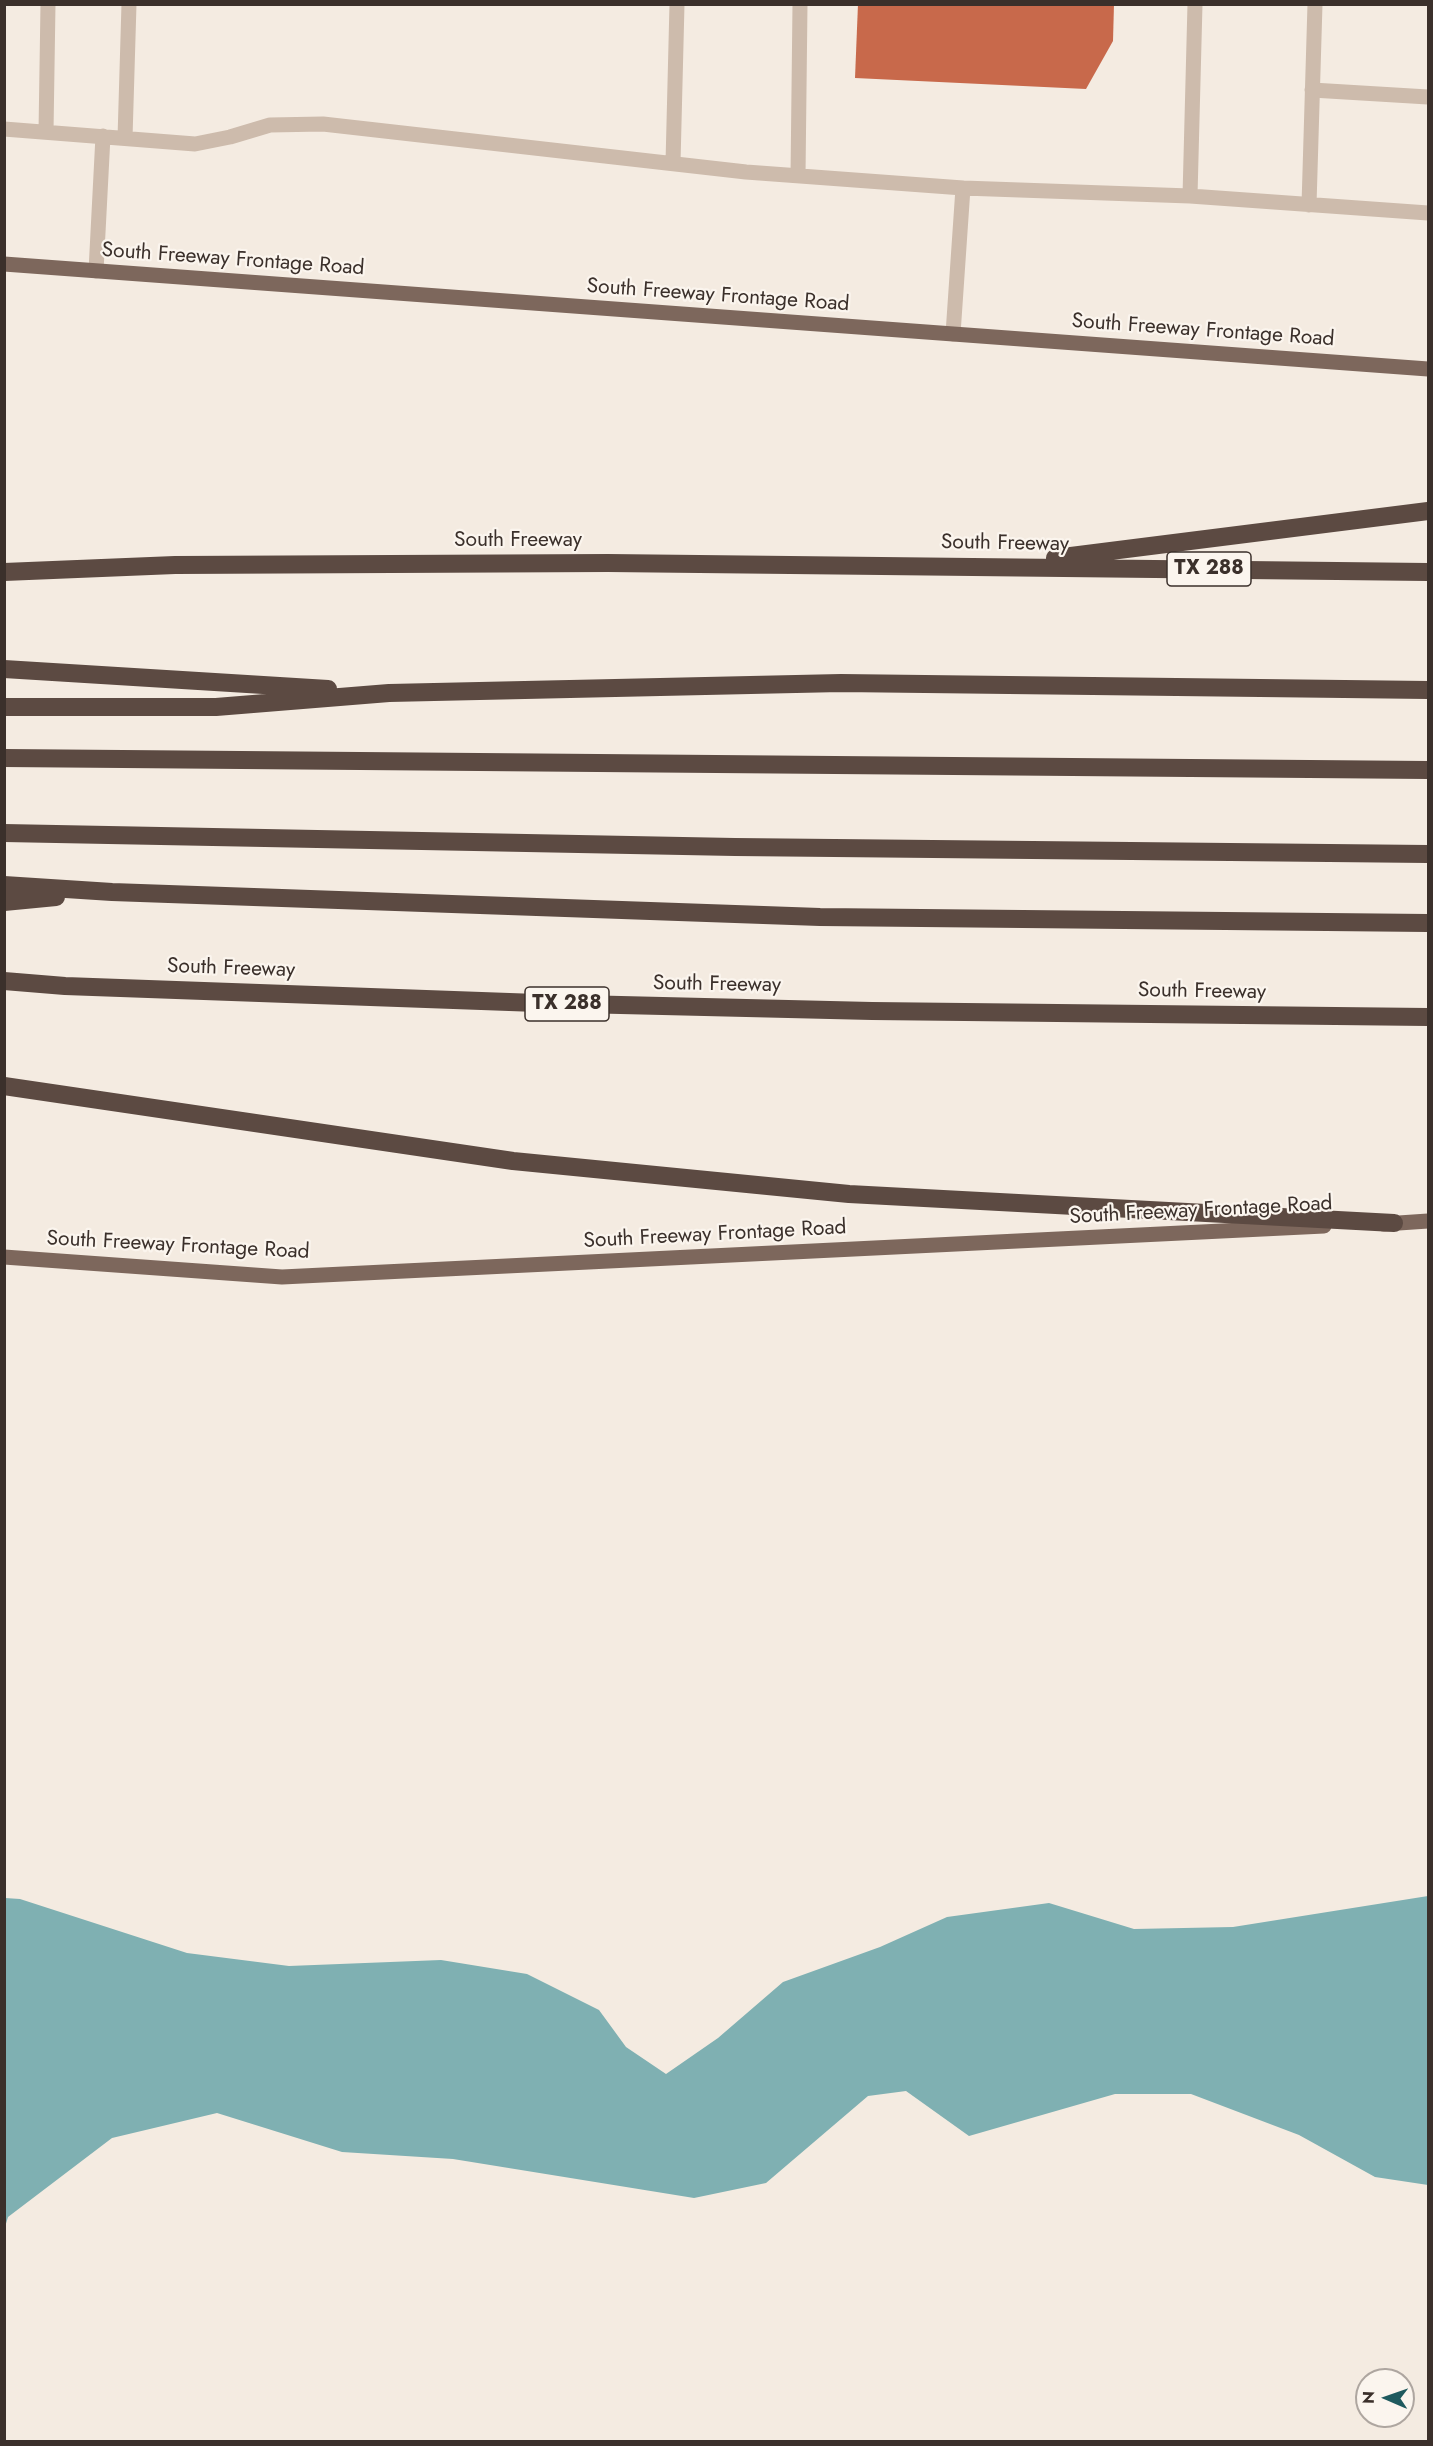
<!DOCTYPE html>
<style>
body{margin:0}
#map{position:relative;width:1433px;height:2446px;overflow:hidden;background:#f4ebe1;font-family:Jost,sans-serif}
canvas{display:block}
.frame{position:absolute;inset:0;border:6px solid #3b302b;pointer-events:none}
.north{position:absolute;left:1355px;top:2368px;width:60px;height:60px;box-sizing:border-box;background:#fbf5ee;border:2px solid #aea6a0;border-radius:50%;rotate:272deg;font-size:16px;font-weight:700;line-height:24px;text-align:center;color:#3b302b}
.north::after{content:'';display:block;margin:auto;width:21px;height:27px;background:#1f5a5e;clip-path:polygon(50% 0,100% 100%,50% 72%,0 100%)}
</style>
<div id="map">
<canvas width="1433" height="2446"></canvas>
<div class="frame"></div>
<div class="north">N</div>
</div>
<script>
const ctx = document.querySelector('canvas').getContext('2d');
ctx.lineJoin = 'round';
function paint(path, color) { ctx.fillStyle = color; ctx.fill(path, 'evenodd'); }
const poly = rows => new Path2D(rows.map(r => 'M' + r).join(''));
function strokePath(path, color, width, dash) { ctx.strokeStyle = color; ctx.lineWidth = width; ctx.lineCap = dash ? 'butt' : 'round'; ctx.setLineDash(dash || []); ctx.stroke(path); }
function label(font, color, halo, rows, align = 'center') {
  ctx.font = font + ' Jost,sans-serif'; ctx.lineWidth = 4.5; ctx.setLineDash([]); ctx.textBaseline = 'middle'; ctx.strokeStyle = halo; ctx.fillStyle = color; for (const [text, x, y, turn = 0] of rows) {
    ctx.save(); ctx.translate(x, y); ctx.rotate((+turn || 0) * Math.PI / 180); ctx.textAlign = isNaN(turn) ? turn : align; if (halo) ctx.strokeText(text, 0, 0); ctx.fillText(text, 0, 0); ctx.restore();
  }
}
const water = poly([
 [1428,1896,1428,2185,1375,2177,1299,2135,1191,2094,1115,2094,969,2136,906,2091,868,2096,766,2183,694,2198,453,2159,342,2152,217,2113,112,2138,8,2217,5,2227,5,1898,20,1899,187,1953,289,1966,441,1960,527,1974,599,2010,626,2047,666,2074,718,2038,783,1982,880,1947,947,1917,1049,1903,1134,1929,1233,1927]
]);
const building = poly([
 [858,4,1114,4,1113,41,1086,89,855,78]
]);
const minor = poly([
 [1312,90,1428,97],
 [4,129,195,144,230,137,270,125,323,124,746,172,963,188,953,334],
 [46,132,48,4],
 [125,138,129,4],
 [673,163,677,4],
 [798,176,800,4],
 [963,188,1190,196,1428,213],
 [1190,196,1195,4],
 [1309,205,1315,4],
 [96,271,103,136]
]);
const major = poly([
 [4,264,1428,369],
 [1384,1224,1428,1221],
 [4,1257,282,1277,1324,1226]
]);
const highway = poly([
 [1055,558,1428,511],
 [4,572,175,565,608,563,1428,572],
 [4,669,328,689],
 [4,707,216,707,389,693,841,683,1428,690],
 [4,758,1428,770],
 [4,833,735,847,1428,854],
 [4,885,112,892,820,917,1428,923],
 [4,902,56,897],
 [4,981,65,986,537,1003,872,1011,1428,1017],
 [4,1086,513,1161,849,1194,1394,1223]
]);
const shields = [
 [1209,569,84],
 [567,1004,84]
];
const shieldNames = [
 ["TX 288",1209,569],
 ["TX 288",567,1004]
];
const streetNames = [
 ["South Freeway Frontage Road",233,260,4],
 ["South Freeway Frontage Road",718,296,4],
 ["South Freeway Frontage Road",1203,331,4],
 ["South Freeway",518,541],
 ["South Freeway",1005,544,1],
 ["South Freeway",231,969,2],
 ["South Freeway",717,985,1],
 ["South Freeway",1202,992,1],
 ["South Freeway Frontage Road",1201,1211,-3],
 ["South Freeway Frontage Road",715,1235,-3],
 ["South Freeway Frontage Road",178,1246,3]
];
paint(water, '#7fb0b2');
paint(building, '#c8694b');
strokePath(minor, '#cdbbac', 15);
strokePath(major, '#7d675c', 15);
strokePath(highway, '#5c4a42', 18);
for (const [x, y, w] of shields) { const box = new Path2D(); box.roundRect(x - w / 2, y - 17, w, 34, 4.5); ctx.fillStyle = '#fbf5ee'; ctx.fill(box); strokePath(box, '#3b302b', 1.5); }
label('bold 20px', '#3b302b', null, shieldNames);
label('21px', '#3b302b', '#fbf5ee', streetNames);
</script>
